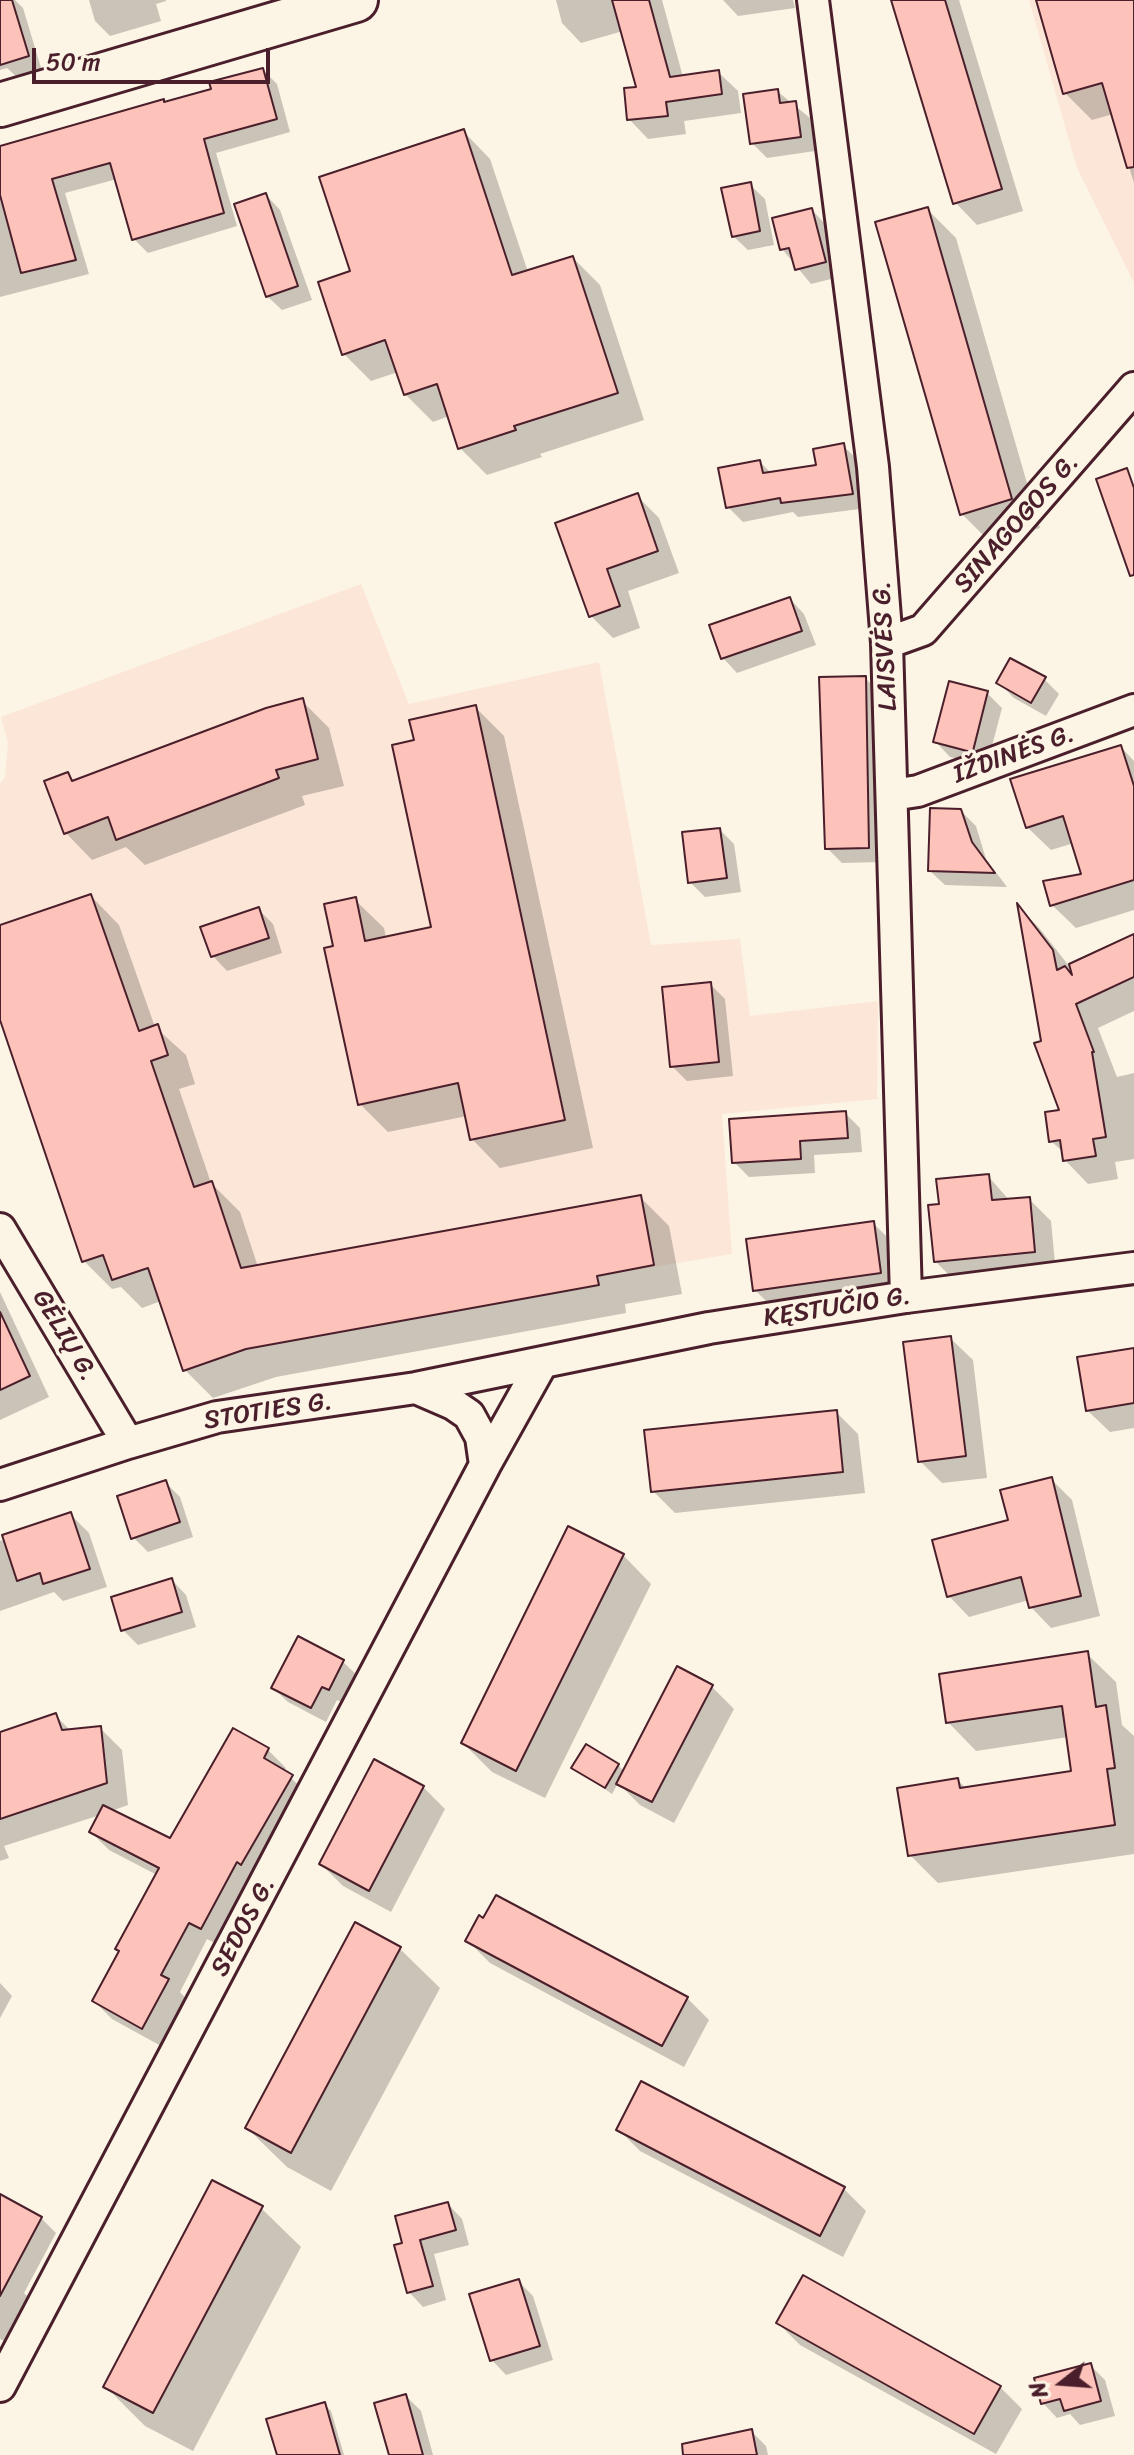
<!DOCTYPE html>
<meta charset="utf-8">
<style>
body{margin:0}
#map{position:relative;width:1134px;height:2455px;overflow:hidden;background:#fcf5e5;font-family:Sriracha,sans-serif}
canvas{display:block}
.north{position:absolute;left:1022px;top:2343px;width:80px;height:80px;-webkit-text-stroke:6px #fcf5e5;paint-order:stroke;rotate:253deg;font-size:22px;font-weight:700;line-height:32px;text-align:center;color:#4a1f2b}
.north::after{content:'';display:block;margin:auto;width:28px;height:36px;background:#4a1f2b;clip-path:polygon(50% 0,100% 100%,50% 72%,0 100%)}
.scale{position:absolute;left:32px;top:48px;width:238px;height:36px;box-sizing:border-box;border:4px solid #4a1f2b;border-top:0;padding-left:10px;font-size:24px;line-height:28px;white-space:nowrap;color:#4a1f2b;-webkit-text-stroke:6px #fcf5e5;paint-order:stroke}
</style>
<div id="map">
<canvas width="1134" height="2455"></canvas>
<div class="north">N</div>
<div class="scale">50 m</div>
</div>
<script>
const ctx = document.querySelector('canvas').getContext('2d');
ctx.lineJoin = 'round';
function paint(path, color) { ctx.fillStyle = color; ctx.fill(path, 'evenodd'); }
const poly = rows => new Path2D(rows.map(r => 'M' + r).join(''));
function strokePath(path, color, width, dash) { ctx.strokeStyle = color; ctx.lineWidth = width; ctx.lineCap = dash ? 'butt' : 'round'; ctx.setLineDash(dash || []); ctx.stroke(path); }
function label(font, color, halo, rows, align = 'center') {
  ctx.font = font + ' Sriracha,sans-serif'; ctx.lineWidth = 7; ctx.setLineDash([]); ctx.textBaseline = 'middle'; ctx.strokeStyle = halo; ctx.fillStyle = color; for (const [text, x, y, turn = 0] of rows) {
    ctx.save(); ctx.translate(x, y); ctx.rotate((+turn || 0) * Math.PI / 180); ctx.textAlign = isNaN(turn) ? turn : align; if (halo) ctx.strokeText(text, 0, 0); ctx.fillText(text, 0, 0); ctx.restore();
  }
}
const built = poly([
 [1029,0,1134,0,1134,283,1077,168],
 [361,584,409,704,599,662,651,945,740,939,750,1016,878,1001,877,1099,722,1114,732,1254,598,1276,599,1285,246,1349,183,1371,148,1268,112,1280,103,1255,82,1262,0,1020,0,784,5,777,8,743,1,717]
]);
const shadow = poly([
 [0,0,15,0,23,8,42,71,18,78,7,68,0,70],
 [89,0,166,0,166,1,156,4,161,21,110,36,95,21],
 [556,0,662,0,683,77,718,72,738,91,741,113,684,121,686,134,648,139,629,119,638,89,623,31,581,43,562,23],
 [723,0,793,0,795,8,738,16],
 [893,0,959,0,1023,211,977,225,955,202],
 [1038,0,1134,0,1134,183,1113,114,1092,120,1065,93],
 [263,70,277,84,290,132,216,153,237,226,148,253,134,239,117,179,65,193,89,274,0,297,0,148,163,101,165,103,214,90],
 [777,91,810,118,815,151,767,158,752,143],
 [463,131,490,159,528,272,573,258,600,285,644,420,540,454,542,457,487,475,460,448,449,416,433,422,405,394,398,372,371,381,344,354,353,273],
 [750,185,765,199,774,245,748,250,733,236],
 [266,195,280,210,312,300,282,310,267,296],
 [927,209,956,238,1040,528,990,542,962,514],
 [812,210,826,225,839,277,811,284,782,249],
 [843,446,858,460,867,508,798,517,793,512,743,522,728,507,760,462,772,474,818,466],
 [637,496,659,518,679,573,628,591,640,628,613,638,591,616,558,524],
 [790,599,804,614,816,645,737,673,723,658],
 [865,678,880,693,882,862,842,863,827,848],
 [1044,679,1059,694,1046,716,1014,698,999,683],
 [987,693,1002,708,987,765,950,757,936,742],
 [302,701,329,728,344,786,302,796,305,805,145,865,126,847,92,860,66,833,68,774,75,782],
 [475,707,504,736,593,1148,500,1168,472,1139,467,1116,388,1132,360,1104,336,948,355,900,384,928,386,938,433,928,416,741],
 [1121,747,1134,761,1134,910,1076,928,1052,905,1084,876,1074,843,1051,850,1027,827],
 [961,811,976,826,986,859,1007,887,945,885,930,871],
 [720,830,734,844,741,892,705,897,690,882],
 [91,896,119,925,155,1027,186,1055,195,1084,179,1089,211,1183,240,1212,258,1267,640,1197,669,1226,682,1294,625,1304,626,1313,276,1377,213,1398,185,1370,161,1301,142,1308,121,1287,112,1289,84,1261,0,1014,0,927],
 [1020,908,1040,929,1069,966,1134,936,1134,1011,1098,1028,1117,1077,1134,1073,1134,1159,1115,1162,1118,1179,1088,1184,1065,1160,1064,1153,1051,1141,1061,1111,1043,1042],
 [258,909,273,924,282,953,227,971,213,956],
 [710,984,725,999,733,1076,687,1081,672,1066],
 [845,1113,860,1128,862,1152,814,1155,815,1173,749,1177,734,1162],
 [988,1176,1010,1201,1029,1199,1051,1221,1056,1274,958,1284,936,1262,941,1205],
 [873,1223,895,1245,902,1295,777,1312,755,1290],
 [0,1292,49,1397,0,1420],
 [950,1338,973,1360,987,1478,942,1483,920,1461],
 [1134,1350,1134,1428,1110,1432,1087,1410],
 [836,1412,858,1434,865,1493,675,1513,653,1491],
 [1052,1480,1072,1500,1100,1616,1051,1628,1031,1607,1029,1600,969,1617,949,1596,1010,1521],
 [165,1482,180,1497,193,1537,148,1552,133,1537],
 [70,1514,89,1533,107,1587,63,1601,54,1592,0,1611,0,1541],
 [623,1555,651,1584,545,1798,492,1772,463,1743],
 [172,1580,186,1595,196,1627,138,1645,123,1630],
 [1087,1654,1116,1682,1122,1725,1134,1736,1134,1854,938,1883,910,1855,958,1780,966,1789,1073,1773,1068,1737,976,1751,948,1722],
 [343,1662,358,1676,344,1703,337,1700,326,1722,288,1702,273,1688],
 [712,1687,734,1709,674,1823,640,1805,618,1783,612,1794,574,1768,618,1765,625,1772],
 [56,1716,71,1731,100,1728,122,1750,128,1805,111,1811,171,1841,268,1750,286,1768,284,1772,310,1795,220,1946,207,1939,180,1992,186,1999,161,2046,112,2019,94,2001,157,1875,109,1850,91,1832,100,1815,4,1846,9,1858,0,1861,0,1734],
 [423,1787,445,1809,391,1912,343,1886,321,1864],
 [356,1925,400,1949,440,1988,331,2191,287,2167,247,2128],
 [468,1941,687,1998,709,2020,684,2067,490,1963],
 [0,1983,12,1996,0,2018],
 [642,2083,844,2189,866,2211,843,2257,640,2151,618,2129],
 [448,2204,462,2219,469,2245,434,2254,446,2300,423,2307,409,2292,405,2244],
 [261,2208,301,2247,193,2451,145,2426,106,2387],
 [0,2214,41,2218,56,2233,24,2293,27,2296,4,2341,0,2339],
 [518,2281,533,2296,553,2360,506,2375,492,2360],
 [778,2323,1000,2387,1022,2409,996,2454,800,2345],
 [1090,2365,1105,2380,1115,2416,1080,2425,1070,2414,1057,2418,1043,2403],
 [406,2396,421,2411,433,2455,391,2455],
 [324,2404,331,2411,344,2455,279,2455],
 [751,2431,766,2446,768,2455,694,2455]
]);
const building = poly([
 [0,0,12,0,29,56,0,65,0,0],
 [612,0,649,0,670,77,719,70,722,94,666,102,668,116,627,120,624,88,636,87,612,0],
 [891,0,945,0,1002,189,953,204,891,0],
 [1036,0,1134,0,1134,167,1127,168,1102,83,1063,94,1036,0],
 [263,68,277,119,204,139,224,213,132,240,110,163,52,179,76,260,21,273,0,195,0,146,164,99,164,102,211,89,209,82,263,68],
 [778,89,780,103,796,101,801,137,750,144,743,94,778,89],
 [464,129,512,275,573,256,618,393,514,426,516,430,458,449,437,384,404,395,385,340,342,355,318,282,350,271,319,177,464,129],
 [751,182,760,231,732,237,721,188,751,182],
 [266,193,298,286,266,297,234,204,266,193],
 [928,207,1012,499,960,515,875,222,928,207],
 [812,208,826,262,795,270,789,248,780,250,772,218,812,208],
 [844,443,853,494,781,503,780,498,726,508,718,468,760,460,763,473,816,465,813,449,844,443],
 [1127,468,1134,488,1134,575,1130,576,1096,479,1127,468],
 [638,493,658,551,607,569,620,606,589,617,555,523,638,493],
 [790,597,802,631,721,659,709,625,790,597],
 [1010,658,1046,677,1031,703,996,683,1010,658],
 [866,676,869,848,825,849,819,677,866,676],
 [949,681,988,691,973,751,971,752,933,742,949,681],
 [303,698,318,759,276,770,279,778,116,840,108,817,64,834,44,781,68,772,72,781,266,708,303,698],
 [476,705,565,1120,470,1140,458,1083,358,1105,324,948,333,946,324,904,356,897,365,941,431,927,392,745,414,740,409,720,476,705],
 [1121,745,1134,786,1134,880,1050,906,1043,881,1081,874,1063,816,1026,828,1010,779,1121,745],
 [930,808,961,809,972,842,995,873,928,871,930,808],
 [720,828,727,878,688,883,682,832,720,828],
 [91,894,139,1031,158,1024,168,1055,151,1061,194,1187,212,1181,241,1268,641,1195,654,1265,597,1276,599,1285,246,1349,183,1371,148,1268,112,1280,103,1255,82,1262,0,1020,0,925,91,894],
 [1017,903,1053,950,1057,970,1065,966,1072,975,1069,964,1134,934,1134,977,1076,1004,1094,1052,1092,1052,1106,1137,1093,1139,1096,1156,1063,1161,1060,1140,1049,1142,1045,1112,1059,1110,1034,1043,1041,1041,1017,903],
 [259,907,269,938,211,957,200,927,259,907],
 [711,982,719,1062,670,1067,662,987,711,982],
 [846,1111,848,1138,800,1141,801,1159,732,1163,729,1119,846,1111],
 [989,1174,992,1200,1030,1197,1035,1252,934,1262,928,1205,939,1204,936,1179,989,1174],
 [874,1221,881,1273,753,1291,746,1239,874,1221],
 [0,1312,30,1376,0,1390,0,1312],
 [951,1336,966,1456,918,1462,903,1342,951,1336],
 [1134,1348,1134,1403,1086,1411,1077,1357,1134,1348],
 [837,1410,843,1472,651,1492,644,1430,837,1410],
 [1052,1477,1081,1596,1029,1608,1021,1577,947,1597,932,1540,1008,1520,1000,1490,1052,1477],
 [166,1480,180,1522,131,1539,117,1496,166,1480],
 [71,1512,90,1569,43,1584,40,1573,17,1581,2,1535,71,1512],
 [568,1526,624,1554,516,1771,461,1743,568,1526],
 [172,1578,182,1612,121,1631,111,1597,172,1578],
 [298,1636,344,1660,329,1690,322,1687,311,1708,271,1688,298,1636],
 [1088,1651,1096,1707,1106,1705,1115,1768,1107,1769,1115,1825,908,1856,897,1788,958,1778,960,1788,1071,1771,1062,1706,946,1723,939,1674,1088,1651],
 [677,1666,713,1685,652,1802,616,1784,677,1666],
 [56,1713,62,1730,101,1726,107,1783,0,1819,0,1732,56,1713],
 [233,1728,269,1748,264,1758,293,1775,241,1865,237,1862,201,1929,189,1923,161,1975,169,1979,142,2029,92,2001,119,1951,115,1949,159,1868,89,1832,103,1805,170,1838,233,1728],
 [586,1744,619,1764,605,1788,571,1768,586,1744],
 [374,1759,424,1786,369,1891,319,1864,374,1759],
 [496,1895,688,1997,662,2046,465,1941,479,1915,483,1918,496,1895],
 [355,1922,401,1947,291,2153,245,2128,355,1922],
 [641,2081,845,2187,820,2236,616,2130,641,2081],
 [212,2180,263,2206,153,2413,103,2387,212,2180],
 [0,2194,42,2217,0,2296,0,2194],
 [448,2202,456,2230,420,2240,433,2286,407,2293,394,2245,402,2243,395,2216,448,2202],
 [803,2275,1001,2386,974,2434,776,2323,803,2275],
 [519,2279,540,2346,490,2361,469,2294,519,2279],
 [1091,2363,1101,2401,1064,2411,1060,2399,1041,2404,1034,2378,1091,2363],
 [406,2394,423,2455,389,2455,374,2403,406,2394],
 [325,2402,340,2455,277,2455,266,2419,325,2402],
 [752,2429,757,2455,683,2455,682,2444,752,2429]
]);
const street = poly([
 [813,0,873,467,887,643,906,1297],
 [887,643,923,630,1134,388],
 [892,795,918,791,1134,710],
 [0,1229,128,1443],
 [416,1388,453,1404,469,1415,481,1437,485,1465],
 [0,1485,128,1443,217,1417,416,1388,709,1328,906,1297,1134,1268],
 [0,2386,485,1465,542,1363]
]);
const secondary = poly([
 [0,105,356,0]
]);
const streetNames = [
 ["SINAGOGOS G.",1017,524,-49],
 ["LAISVĖS G.",886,646,-93],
 ["IŽDINĖS G.",1014,755,-20],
 ["KĘSTUČIO G.",837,1308,-9],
 ["GĖLIŲ G.",64,1336,59],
 ["STOTIES G.",268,1412,-9],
 ["SEDOS G.",244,1927,-62]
];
paint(built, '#fce6d8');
paint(shadow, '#0003');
paint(building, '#fdc2b9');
strokePath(building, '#4a1f2b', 2);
strokePath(street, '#4a1f2b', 36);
strokePath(secondary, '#4a1f2b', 48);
strokePath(street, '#fcf5e5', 30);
strokePath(secondary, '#fcf5e5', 42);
label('26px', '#4a1f2b', '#fcf5e5', streetNames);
</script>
